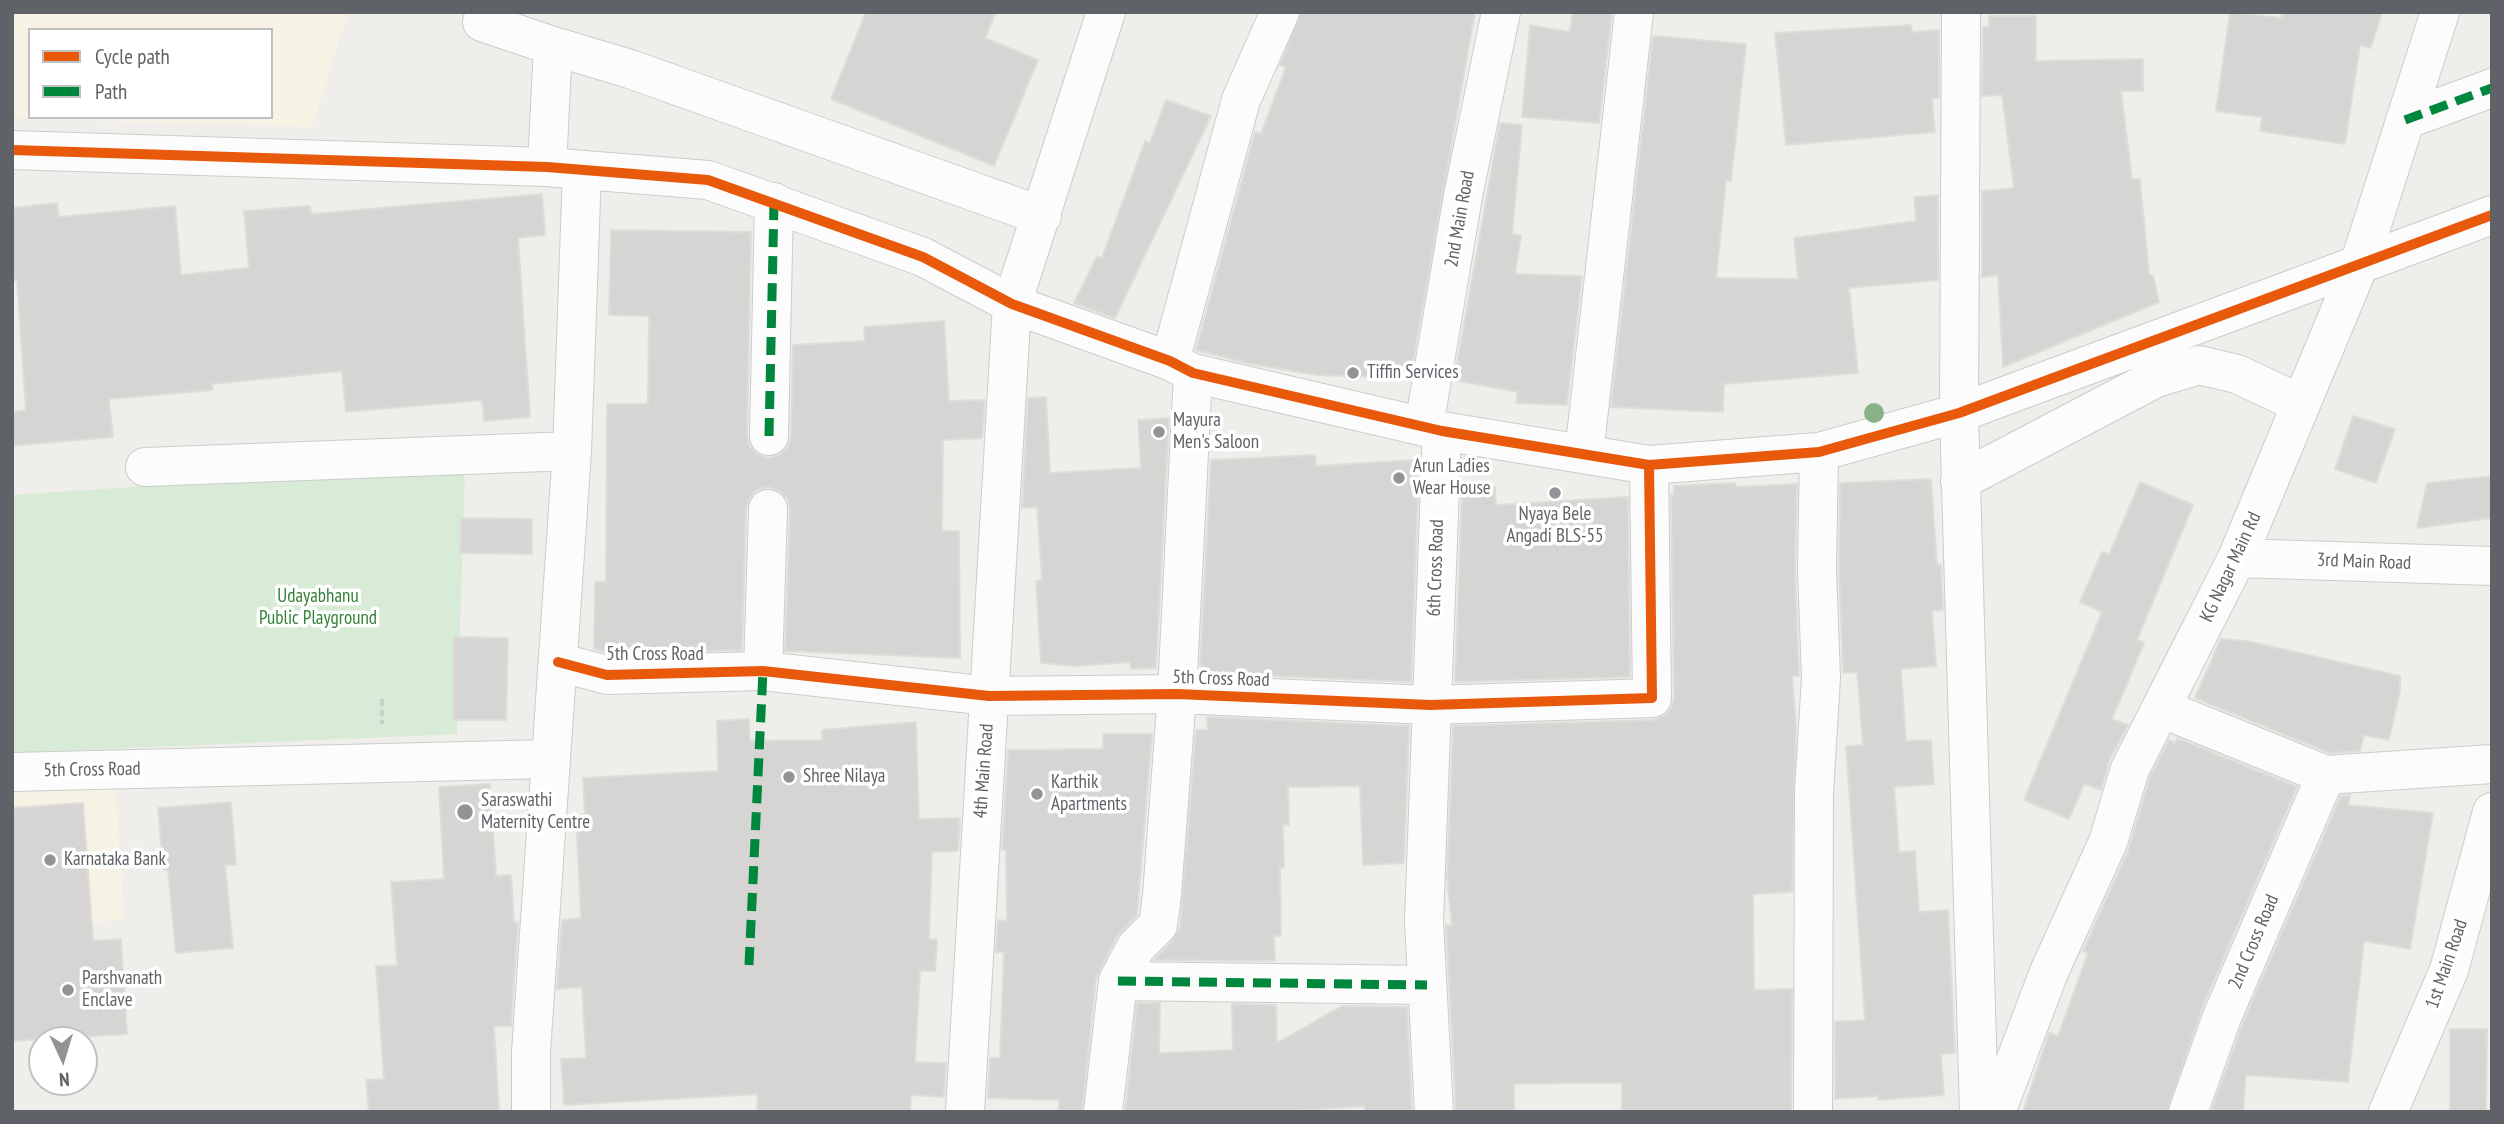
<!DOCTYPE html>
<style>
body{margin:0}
#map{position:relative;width:2504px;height:1124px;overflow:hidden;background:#efeeea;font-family:"PT Sans Narrow",sans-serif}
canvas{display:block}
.frame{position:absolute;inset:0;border:14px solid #5f6368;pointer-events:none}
.legend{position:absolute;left:28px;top:28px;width:245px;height:91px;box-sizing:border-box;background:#fff;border:2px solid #bfc1c3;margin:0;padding:9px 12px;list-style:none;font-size:21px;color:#5f6368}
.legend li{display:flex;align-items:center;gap:14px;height:35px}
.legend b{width:35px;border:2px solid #bfc1c3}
.north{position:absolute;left:28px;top:1026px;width:70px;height:70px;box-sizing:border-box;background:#fff;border:2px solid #bfc1c3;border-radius:50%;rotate:176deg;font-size:19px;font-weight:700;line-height:28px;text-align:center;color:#5f6368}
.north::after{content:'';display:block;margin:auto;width:24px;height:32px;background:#919496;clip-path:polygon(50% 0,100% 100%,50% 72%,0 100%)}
</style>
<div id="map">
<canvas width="2504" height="1124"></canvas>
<div class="frame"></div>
<ul class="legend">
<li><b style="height:9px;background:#e8590c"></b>Cycle path</li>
<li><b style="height:9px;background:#00873e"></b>Path</li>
</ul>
<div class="north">N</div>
</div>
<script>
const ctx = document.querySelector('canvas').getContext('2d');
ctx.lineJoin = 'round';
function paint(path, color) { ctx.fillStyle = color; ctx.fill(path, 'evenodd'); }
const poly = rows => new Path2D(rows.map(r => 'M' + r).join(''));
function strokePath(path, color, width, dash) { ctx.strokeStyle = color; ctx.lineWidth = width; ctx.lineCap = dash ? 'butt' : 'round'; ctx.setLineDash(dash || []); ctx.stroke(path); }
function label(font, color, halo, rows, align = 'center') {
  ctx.font = font + ' "PT Sans Narrow",sans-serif'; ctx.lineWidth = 7; ctx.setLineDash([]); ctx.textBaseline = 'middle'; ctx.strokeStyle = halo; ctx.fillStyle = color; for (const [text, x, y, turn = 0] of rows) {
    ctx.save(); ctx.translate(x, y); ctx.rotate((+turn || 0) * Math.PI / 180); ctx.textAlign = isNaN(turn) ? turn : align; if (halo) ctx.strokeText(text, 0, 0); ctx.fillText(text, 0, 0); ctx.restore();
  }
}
const commercial = poly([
 [12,12,348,12,312,127,12,118],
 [30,30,271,30,271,117,30,117],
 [115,777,124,920,12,926,12,780]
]);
const green = poly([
 [465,465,457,734,12,753,12,495]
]);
const building = poly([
 [866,12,996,12,985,38,1038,60,994,166,831,99,866,12],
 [1301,12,1475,12,1411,372,1399,370,1399,378,1317,375,1246,363,1196,350,1255,132,1261,134,1286,67,1280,65,1301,12],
 [1572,12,1612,12,1599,123,1522,117,1530,25,1570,32,1572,12],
 [2230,12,2281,18,2282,12,2382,12,2371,48,2360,45,2345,144,2260,131,2262,117,2216,111,2230,12],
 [1989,16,2036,16,2036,61,2143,59,2143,91,2121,91,2132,179,2140,179,2149,275,2153,275,2159,302,2003,367,1998,275,1982,277,1982,191,2014,188,2002,95,1982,96,1983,27,1989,27,1989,16],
 [1911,25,1912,32,1939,30,1939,98,1932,98,1935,132,1786,145,1775,33,1911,25],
 [1653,36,1746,44,1731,181,1726,181,1716,278,1798,279,1794,238,1916,221,1914,197,1938,195,1938,280,1849,288,1858,373,1724,384,1723,412,1611,407,1653,36],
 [1166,100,1211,116,1115,318,1074,303,1097,256,1102,258,1145,141,1150,143,1166,100],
 [1500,123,1522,125,1512,234,1521,236,1515,274,1582,276,1567,405,1517,403,1517,392,1454,380,1500,123],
 [542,194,545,235,518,238,530,417,484,421,482,400,346,412,342,371,212,384,213,390,109,399,113,437,12,446,12,412,26,410,17,280,12,281,12,208,57,203,59,217,175,206,181,275,249,268,244,211,310,206,311,214,542,194],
 [611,230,751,232,747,436,750,447,757,454,768,458,780,455,788,447,791,437,793,345,865,341,864,327,944,321,949,401,985,400,982,438,943,440,942,531,959,531,960,658,785,651,790,509,788,499,780,491,768,487,757,490,750,497,746,508,742,650,610,653,594,649,595,582,606,582,607,404,648,404,649,316,609,315,611,230],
 [1046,397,1050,473,1141,468,1138,420,1169,418,1156,668,1131,669,1130,662,1076,666,1041,663,1036,581,1042,580,1037,507,1022,508,1028,398,1046,397],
 [2353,416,2395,429,2376,483,2335,469,2353,416],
 [1315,455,1316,466,1415,460,1418,493,1411,682,1204,673,1204,666,1200,666,1211,460,1315,455],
 [2492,476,2492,518,2417,528,2427,483,2492,476],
 [1931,479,1937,565,1941,565,1943,610,1932,611,1936,666,1901,669,1906,741,1931,740,1934,784,1894,787,1899,852,1915,851,1919,912,1948,910,1955,1053,1941,1054,1944,1095,1878,1100,1878,1096,1835,1099,1835,1022,1865,1020,1846,746,1863,745,1857,672,1843,673,1839,569,1840,483,1931,479],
 [2140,482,2193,505,2137,640,2144,643,2112,719,2128,725,2110,759,2101,790,2084,784,2069,819,2024,800,2102,612,2080,602,2102,552,2109,555,2140,482],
 [1735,483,1736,487,1797,484,1795,570,1799,676,1792,676,1796,728,1792,892,1753,894,1754,990,1792,989,1791,1112,1622,1112,1622,1083,1572,1083,1514,1084,1514,1112,1456,1112,1446,925,1452,925,1447,878,1453,726,1653,720,1664,716,1671,708,1674,698,1671,495,1674,495,1674,486,1735,483],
 [1495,487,1496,505,1628,497,1630,677,1455,682,1462,490,1495,487],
 [461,518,532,519,532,554,460,553,461,518],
 [454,637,508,638,506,720,453,720,454,637],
 [2221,639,2247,641,2400,676,2400,691,2389,740,2364,735,2360,751,2330,753,2195,698,2221,639],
 [1207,717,1409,726,1404,863,1363,865,1360,786,1288,787,1289,825,1283,825,1284,867,1280,867,1281,936,1274,936,1275,961,1154,960,1173,940,1180,928,1196,730,1208,730,1207,717],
 [749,719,750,741,822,740,822,730,916,722,919,819,960,818,958,851,932,852,929,939,937,940,935,971,920,971,915,1062,946,1063,944,1097,911,1095,910,1112,757,1112,758,1094,564,1105,561,1059,586,1058,582,987,557,989,562,920,581,918,576,815,585,814,583,778,718,771,717,721,749,719],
 [1103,734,1152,734,1137,915,1117,936,1096,978,1082,1112,1059,1112,1059,1100,988,1098,990,1058,1000,1058,1004,952,996,952,998,920,1007,921,1006,850,1002,850,1008,750,1103,749,1103,734],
 [2177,738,2297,787,2202,1008,2167,1112,2023,1112,2049,1033,2058,1036,2088,953,2083,951,2128,851,2150,777,2169,740,2175,743,2177,738],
 [490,784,496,876,511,875,514,923,518,922,511,1026,494,1026,499,1112,369,1112,366,1080,384,1079,376,966,397,965,391,882,444,879,439,787,490,784],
 [2350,795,2348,805,2433,813,2410,949,2364,941,2348,1082,2246,1075,2243,1112,2211,1112,2242,1025,2341,796,2350,795],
 [231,802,236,865,225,865,233,948,176,953,168,870,163,870,158,808,231,802],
 [83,803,93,941,121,939,127,1034,12,1041,12,808,83,803],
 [1137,1003,1160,1003,1159,1053,1233,1050,1232,1004,1276,1005,1277,1043,1342,1006,1407,1007,1412,1112,1365,1112,1365,1106,1274,1112,1125,1112,1137,1003],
 [2450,1029,2487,1029,2486,1112,2450,1112,2450,1029]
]);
const path = poly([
 [382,699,382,724]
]);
const minor = poly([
 [1961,12,1959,413,1979,1112],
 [482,22,553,46,547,167],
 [553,46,630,69,1042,216],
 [2405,120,2492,88],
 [12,150,547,167,708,180,923,257,1012,304,1170,361,1193,373,1442,431,1649,465,1819,452,1959,413,2492,215],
 [1170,361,1241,100,1280,12],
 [1424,426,1463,196,1501,12],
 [769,436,774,202],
 [1584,454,1634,12],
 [145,467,572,451],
 [1960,481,2156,378,2199,365,2237,374,2301,404],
 [2237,558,2492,566],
 [558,662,607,675,763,671,989,696,1177,694,1430,705,1652,698,1649,465],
 [763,671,768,509],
 [2163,709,2326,775,2492,764],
 [12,772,550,759],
 [1118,981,1427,985],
 [531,1112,531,1052,572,451,582,170],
 [965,1112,1012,304,1106,12],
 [1103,1112,1118,981,1136,947,1158,925,1162,895,1177,694,1193,373],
 [1434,1112,1424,921,1442,431],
 [1813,1112,1814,792,1821,678,1817,569,1819,452],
 [1996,1112,2049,972,2108,842,2130,769,2237,558,2359,265,2440,12],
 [2188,1112,2222,1017,2326,775],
 [2388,1112,2449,970,2492,812]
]);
const quiet = poly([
 [2405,120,2492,88],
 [769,436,774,202],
 [749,965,763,671],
 [1118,981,1427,985]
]);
const cycleway = poly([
 [12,150,547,167,708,180,923,257,1012,304,1170,361,1193,373,1442,431,1649,465,1819,452,1959,413,2492,215],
 [558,662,607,675,763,671,989,696,1177,694,1430,705,1652,698,1649,465]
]);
const trees = [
 [1874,413]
];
const markers = [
 [1353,373,7,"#919496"],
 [1159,432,7,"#919496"],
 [1399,478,7,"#919496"],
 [1555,493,7,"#919496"],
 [789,777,7,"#919496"],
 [1037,794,7,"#919496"],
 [465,812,9,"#919496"],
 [50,860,7,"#919496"],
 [68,990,7,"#919496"]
];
const streetNames = [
 ["2nd Main Road",1460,219,-80],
 ["3rd Main Road",2364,562,2],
 ["KG Nagar Main Rd",2231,567,-65],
 ["6th Cross Road",1436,568,-88],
 ["5th Cross Road",655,655],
 ["5th Cross Road",1221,679,2],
 ["5th Cross Road",92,770,-1],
 ["4th Main Road",984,771,-86],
 ["2nd Cross Road",2254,942,-67],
 ["1st Main Road",2447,964,-71]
];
const poiNames = [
 ["Tiffin Services",1367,373],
 ["Mayura",1173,421],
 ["Men's Saloon",1173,443],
 ["Arun Ladies",1413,467],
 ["Wear House",1413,489],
 ["Nyaya Bele",1555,515,"center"],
 ["Angadi BLS-55",1555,537,"center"],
 ["Shree Nilaya",803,777],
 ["Karthik",1051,783],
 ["Apartments",1051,805],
 ["Saraswathi",481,801],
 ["Maternity Centre",481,823],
 ["Karnataka Bank",64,860],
 ["Parshvanath",82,979],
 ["Enclave",82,1001]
];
const parkNames = [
 ["Udayabhanu",318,597],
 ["Public Playground",318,619]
];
paint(commercial, '#f7f3e4');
paint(green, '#d8ebd6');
paint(building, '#d6d5d3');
strokePath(building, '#deddd9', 2);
strokePath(minor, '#cbcccc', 40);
strokePath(path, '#cacfcc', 4.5, [7, 3.5]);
strokePath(minor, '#fdfcfc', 38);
strokePath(quiet, '#00873e', 9, [18, 9]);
strokePath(cycleway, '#e8590c', 10);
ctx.fillStyle = '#88b388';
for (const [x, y] of trees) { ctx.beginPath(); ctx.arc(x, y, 10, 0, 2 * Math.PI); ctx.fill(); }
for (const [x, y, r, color] of markers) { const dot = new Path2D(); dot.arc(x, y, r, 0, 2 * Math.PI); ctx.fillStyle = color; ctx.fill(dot); strokePath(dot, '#fff', 2.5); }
label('19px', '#5f6368', '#fff', streetNames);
label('19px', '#5f6368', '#fff', poiNames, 'left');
label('19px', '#348238', '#fff', parkNames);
</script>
